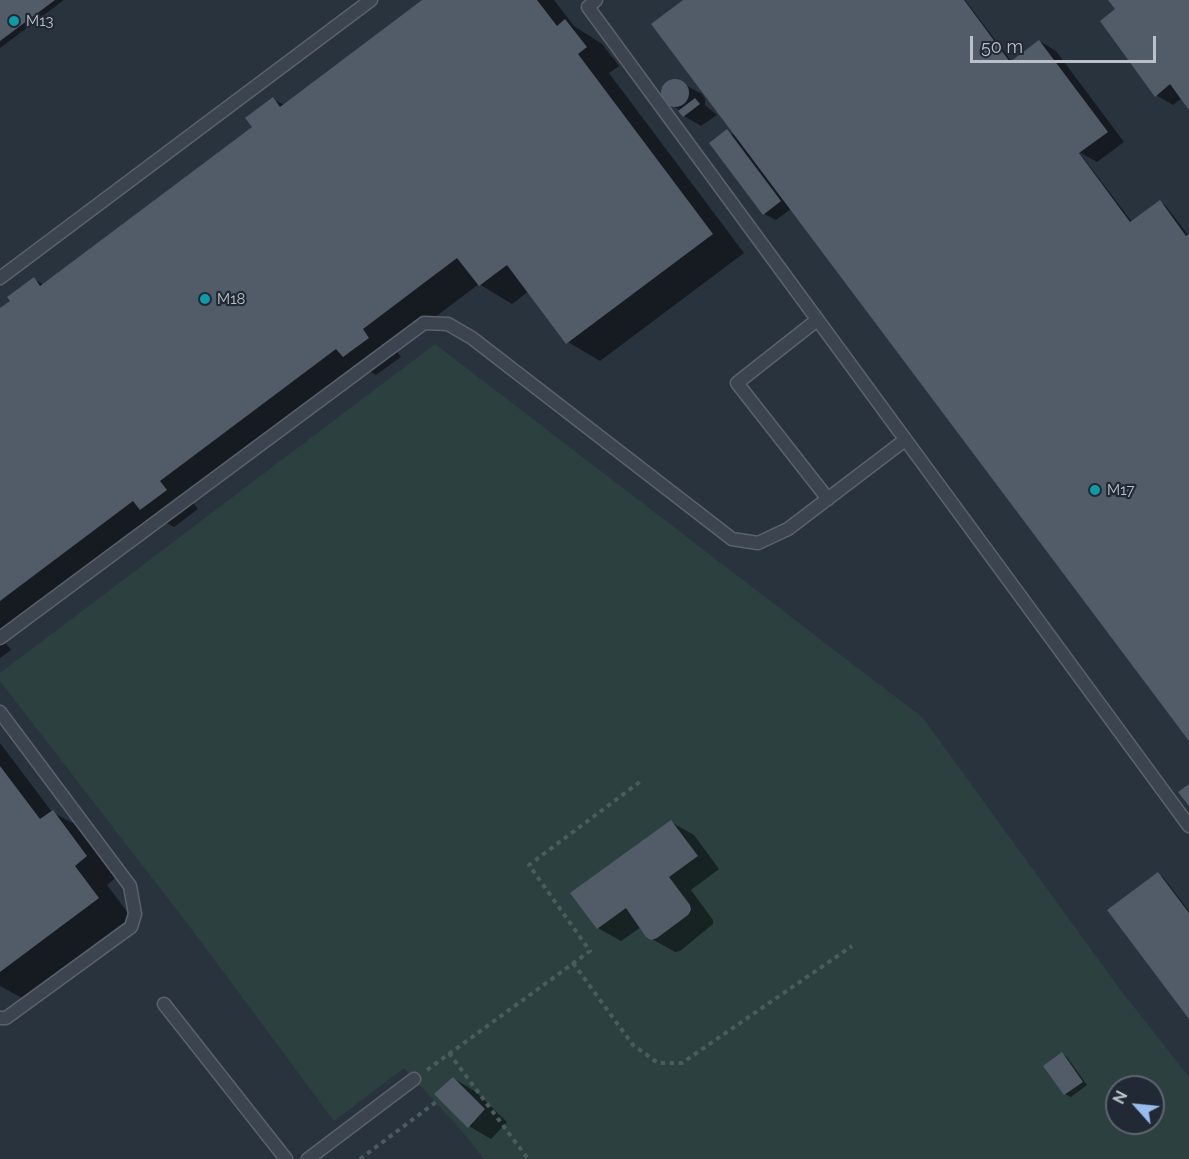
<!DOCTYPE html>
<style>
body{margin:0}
#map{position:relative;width:1189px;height:1159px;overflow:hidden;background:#29333e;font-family:Raleway,sans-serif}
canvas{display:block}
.north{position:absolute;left:1105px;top:1075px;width:60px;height:60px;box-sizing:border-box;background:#212934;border:2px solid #5e6570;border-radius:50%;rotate:297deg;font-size:16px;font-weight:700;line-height:24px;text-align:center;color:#b9c0c9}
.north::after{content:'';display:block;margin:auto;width:21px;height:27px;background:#99bcee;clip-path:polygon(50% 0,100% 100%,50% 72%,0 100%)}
.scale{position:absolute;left:970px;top:36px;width:186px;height:27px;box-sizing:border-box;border:3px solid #b9c0c9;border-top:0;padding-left:8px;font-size:18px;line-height:21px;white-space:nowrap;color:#b9c0c9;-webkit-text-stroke:4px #212934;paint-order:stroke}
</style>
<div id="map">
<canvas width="1189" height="1159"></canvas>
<div class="north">N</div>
<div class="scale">50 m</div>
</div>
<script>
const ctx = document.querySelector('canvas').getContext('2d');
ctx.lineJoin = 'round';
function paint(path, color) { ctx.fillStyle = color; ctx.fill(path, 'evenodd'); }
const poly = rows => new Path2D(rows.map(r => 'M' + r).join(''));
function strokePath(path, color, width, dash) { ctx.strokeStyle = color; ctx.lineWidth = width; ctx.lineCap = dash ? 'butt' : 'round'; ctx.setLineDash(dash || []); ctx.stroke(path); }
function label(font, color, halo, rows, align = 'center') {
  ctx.font = font + ' Raleway,sans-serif'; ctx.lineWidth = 4.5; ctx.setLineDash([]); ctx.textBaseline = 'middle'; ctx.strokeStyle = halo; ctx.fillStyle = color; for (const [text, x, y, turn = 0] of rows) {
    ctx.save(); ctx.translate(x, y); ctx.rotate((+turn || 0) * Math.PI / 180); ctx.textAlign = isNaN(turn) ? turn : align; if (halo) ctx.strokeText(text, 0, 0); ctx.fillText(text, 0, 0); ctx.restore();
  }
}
const green = poly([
 [435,344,923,718,1119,988,1189,1077,1189,1159,484,1159,460,1129,404,1068,334,1121,193,931,0,681,0,673],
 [1117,1087,1153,1087,1153,1123,1117,1123]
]);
const shadow = poly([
 [0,0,64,0,0,48],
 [424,0,554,0,574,26,602,44,619,66,609,73,744,253,600,361,568,342,529,291,512,304,479,284,394,348,401,357,376,375,366,369,191,500,198,509,174,527,163,521,4,641,11,650,0,658,0,310,34,279,44,285,254,128,273,99,284,105],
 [686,0,965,0,1012,62,1039,41,1056,51,1124,142,1097,162,1079,152,1132,222,1160,202,1165,205,1189,236,1189,739,791,209,776,220,764,214,727,131,737,137],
 [1110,0,1189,0,1189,107,1182,98,1173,105,1156,95,1117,10],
 [676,80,702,94,705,99,705,105,717,115,701,126,684,116,681,111,670,104,665,100,663,92,667,83],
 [0,743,52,812,86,830,119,875,107,885,131,917,22,998,0,986],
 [671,822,694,835,719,869,691,890,713,920,713,924,680,951,675,952,647,936,641,927,621,941,598,928,572,894],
 [1158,874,1163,877,1189,911,1189,1017],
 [1062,1054,1067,1057,1087,1085,1071,1097,1065,1094,1045,1066],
 [453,1078,476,1092,507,1122,491,1139,469,1126]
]);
const building = poly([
 [0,0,55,0,0,41],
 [422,0,537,0,557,26,565,19,587,47,578,54,713,234,566,344,507,265,479,286,457,258,363,329,369,338,343,357,336,349,160,481,167,490,140,510,133,501,0,601,0,308,10,301,7,297,34,277,40,286,252,127,245,118,273,97,280,107],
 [683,0,964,0,1010,62,1039,40,1108,132,1079,153,1130,222,1160,200,1186,236,1189,234,1189,741,651,24],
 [1108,0,1189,0,1189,110,1170,84,1155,97,1100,21,1115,9],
 '661 93a14 14 0 1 1 28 0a14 14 0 1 1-28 0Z',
 [695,98,700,104,683,117,678,111],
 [727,129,781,201,763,215,709,143],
 [0,766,40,819,53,810,87,856,75,866,99,898,0,972],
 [1189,784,1189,806,1178,792],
 [671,820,698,856,669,877,690,905,691,910,688,915,657,938,651,940,646,937,626,908,597,929,570,893],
 [1158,872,1189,913,1189,1019,1107,910],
 [1062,1052,1083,1082,1064,1095,1043,1066],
 [453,1077,485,1109,468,1128,434,1094]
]);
const path = poly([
 [573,963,633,1045,658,1063,682,1063,852,946],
 [449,1053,528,1159],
 [427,1070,590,951,529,865,641,781],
 [360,1159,436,1102]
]);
const lane = poly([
 [596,0,588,7,1189,826],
 [0,278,371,0],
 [817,320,737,383,828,499],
 [0,638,424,323,448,324,472,338,732,539,758,543,788,529,905,440],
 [0,712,130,886,135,914,131,927,6,1018,0,1018],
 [164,1004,286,1159],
 [308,1159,414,1079]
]);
const markers = [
 [14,21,6,"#0f9aa8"],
 [205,299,6,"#0f9aa8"],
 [1095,490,6,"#0f9aa8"]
];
const poiNames = [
 ["M13",26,21],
 ["M18",217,299],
 ["M17",1107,490]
];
paint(green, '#2c4040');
paint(shadow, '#0007');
paint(building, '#525c69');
strokePath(lane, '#5a626c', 15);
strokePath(path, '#4b5c5e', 4, [4.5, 4.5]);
strokePath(lane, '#3c444f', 12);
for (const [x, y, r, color] of markers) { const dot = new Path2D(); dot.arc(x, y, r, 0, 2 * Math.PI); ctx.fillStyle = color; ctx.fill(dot); strokePath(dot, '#212934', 2); }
label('15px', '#b9c0c9', '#212934', poiNames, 'left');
</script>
